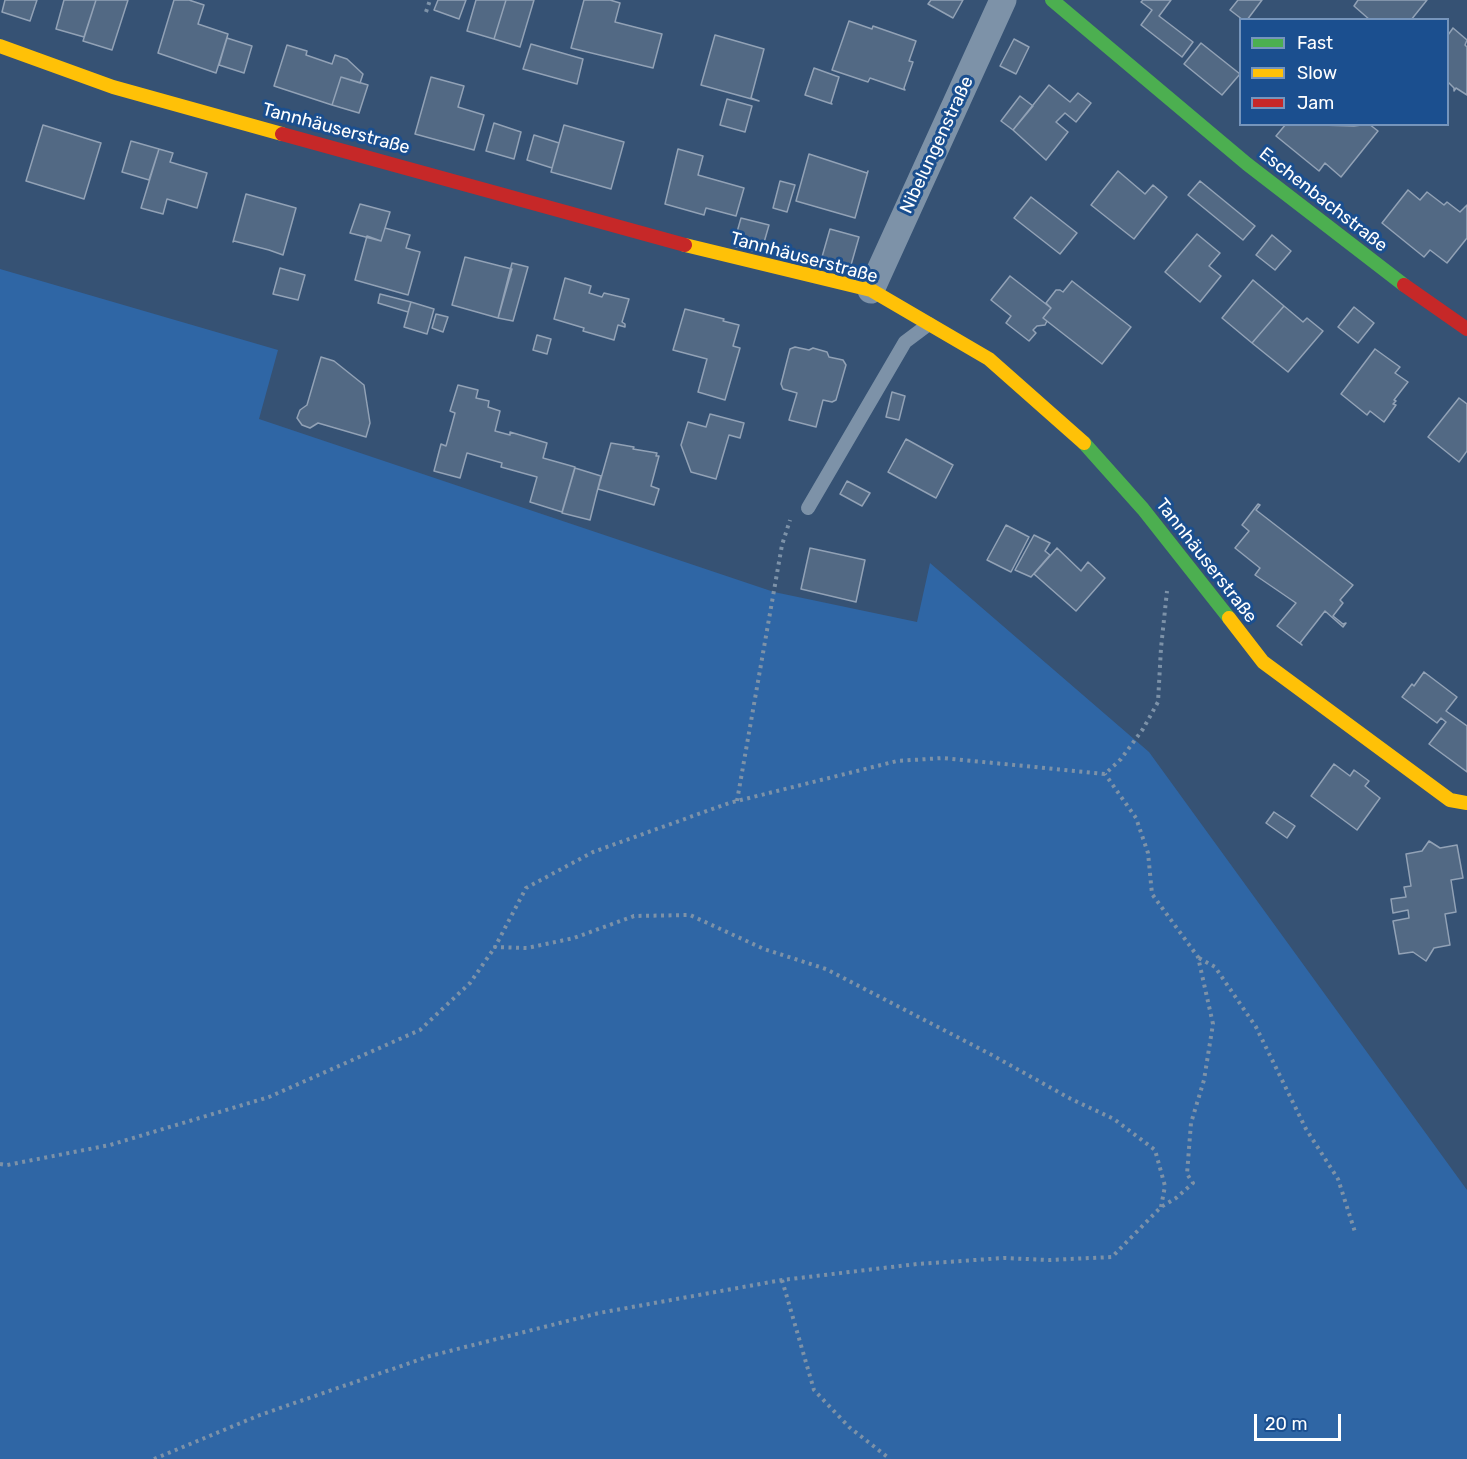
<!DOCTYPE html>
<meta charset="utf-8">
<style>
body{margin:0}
#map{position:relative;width:1467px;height:1459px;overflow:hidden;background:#365274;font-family:Rubik,sans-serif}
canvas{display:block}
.legend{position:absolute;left:1239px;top:18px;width:210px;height:108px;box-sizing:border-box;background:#1b4f8f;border:2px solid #7695bc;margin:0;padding:8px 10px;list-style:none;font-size:18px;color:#fff}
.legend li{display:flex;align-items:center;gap:12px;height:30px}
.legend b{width:30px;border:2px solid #7695bc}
.scale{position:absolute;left:1254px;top:1414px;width:87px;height:27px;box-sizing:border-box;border:3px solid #fff;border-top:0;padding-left:8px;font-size:18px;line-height:21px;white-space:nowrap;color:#fff;-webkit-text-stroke:4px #1b4f8f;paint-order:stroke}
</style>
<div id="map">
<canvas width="1467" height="1459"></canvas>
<ul class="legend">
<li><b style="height:8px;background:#4caf50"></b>Fast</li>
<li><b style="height:8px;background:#ffc107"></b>Slow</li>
<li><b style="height:8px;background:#c62828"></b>Jam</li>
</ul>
<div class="scale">20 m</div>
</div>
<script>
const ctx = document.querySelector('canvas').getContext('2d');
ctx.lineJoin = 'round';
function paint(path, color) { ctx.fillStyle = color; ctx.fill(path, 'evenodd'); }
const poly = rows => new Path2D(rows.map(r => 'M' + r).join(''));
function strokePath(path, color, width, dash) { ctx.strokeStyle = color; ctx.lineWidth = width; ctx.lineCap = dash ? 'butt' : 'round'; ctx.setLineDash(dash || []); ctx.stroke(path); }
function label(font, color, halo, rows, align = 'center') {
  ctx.font = font + ' Rubik,sans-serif'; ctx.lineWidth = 6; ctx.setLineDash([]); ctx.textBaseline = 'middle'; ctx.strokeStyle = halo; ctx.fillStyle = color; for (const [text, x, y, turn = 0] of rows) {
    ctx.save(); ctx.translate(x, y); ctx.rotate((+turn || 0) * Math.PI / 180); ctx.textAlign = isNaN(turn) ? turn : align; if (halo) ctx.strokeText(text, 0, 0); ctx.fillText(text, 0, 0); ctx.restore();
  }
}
const green = poly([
 [0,269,278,350,259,419,774,592,917,622,930,563,1149,752,1467,1190,1467,1459,0,1459]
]);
const building = poly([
 [5,0,37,0,30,21,2,12,5,0],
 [64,0,96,0,84,37,56,29,64,0],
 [96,0,128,0,112,50,83,41,96,0],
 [174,0,189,0,204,5,198,24,228,34,216,73,158,53,174,0],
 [438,0,466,0,459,19,434,10,438,0],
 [476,0,506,0,494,39,467,31,476,0],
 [506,0,534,0,520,47,494,39,506,0],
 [584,0,610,0,620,3,615,22,662,34,653,68,571,48,584,0],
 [931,0,963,0,953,18,928,4,931,0],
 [1143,0,1171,0,1159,16,1193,42,1182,57,1141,25,1152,10,1141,2,1143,0],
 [1238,0,1262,0,1247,20,1243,20,1230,10,1238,0],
 [1358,0,1427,0,1411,20,1370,20,1354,6,1358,0],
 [849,21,872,29,873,26,916,41,909,61,913,62,904,88,905,90,870,78,868,82,832,70,849,21],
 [1453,28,1467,40,1465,45,1467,47,1467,95,1456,88,1454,91,1454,88,1448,82,1448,35,1453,28],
 [715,35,764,49,751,98,759,101,701,85,715,35],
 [227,38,252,46,244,73,219,65,227,38],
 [1014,39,1029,47,1016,74,1000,66,1014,39],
 [1201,43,1240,74,1222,95,1184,64,1201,43],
 [531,44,583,59,577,84,523,69,531,44],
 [287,45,307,51,306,55,332,64,335,55,347,59,363,74,360,83,341,77,332,105,274,86,287,45],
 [814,68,839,77,831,103,832,104,805,95,814,68],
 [341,77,368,85,359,113,332,105,341,77],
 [431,77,464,86,458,107,484,115,474,150,415,134,431,77],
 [1049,85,1070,102,1078,93,1091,103,1076,122,1065,113,1056,122,1068,132,1046,160,1013,130,1049,85],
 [1020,96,1033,106,1013,130,1001,121,1020,96],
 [727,99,752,106,745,132,720,125,727,99],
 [494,123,521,132,514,159,486,151,494,123],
 [1286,124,1354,126,1369,124,1378,131,1341,177,1325,163,1319,171,1276,136,1286,124],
 [43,125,101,143,84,199,26,181,43,125],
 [564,125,624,142,611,189,551,172,564,125],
 [534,135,559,143,552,168,527,160,534,135],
 [131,141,159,149,149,180,122,172,131,141],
 [159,149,173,153,170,162,207,173,197,208,167,199,163,214,141,208,159,149],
 [678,149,703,156,698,175,744,188,736,216,706,208,704,215,665,204,678,149],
 [809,154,867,173,868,171,855,218,796,201,809,154],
 [1118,171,1145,194,1153,185,1167,197,1134,239,1091,205,1118,171],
 [780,181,795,185,787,212,773,208,780,181],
 [1200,181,1255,226,1243,240,1188,195,1200,181],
 [1408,190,1420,200,1427,192,1444,205,1447,202,1460,212,1467,205,1467,238,1447,263,1430,250,1424,257,1382,223,1408,190],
 [246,194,296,208,283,255,269,250,234,241,233,242,246,194],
 [1031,197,1077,233,1060,254,1014,218,1031,197],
 [360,204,390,212,381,241,350,233,360,204],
 [741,218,769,225,761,253,733,246,741,218],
 [385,228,410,235,406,248,420,252,408,295,355,280,367,236,381,241,385,228],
 [830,229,859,237,851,265,822,257,830,229],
 [1197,234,1220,253,1209,266,1221,276,1200,302,1165,272,1197,234],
 [1272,235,1291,251,1275,270,1256,255,1272,235],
 [465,257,512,269,498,318,452,305,465,257],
 [512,263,528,267,513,321,498,318,512,263],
 [280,268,305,275,298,300,273,294,280,268],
 [1010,276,1051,308,1043,318,1047,321,1045,325,1037,326,1033,330,1036,333,1029,341,1006,323,1011,316,991,300,1010,276],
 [565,278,591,286,589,293,602,297,604,293,629,299,622,322,625,324,625,327,618,325,614,340,583,331,584,328,554,319,565,278],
 [1253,280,1284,306,1252,343,1222,318,1253,280],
 [1072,281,1131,327,1102,364,1043,318,1051,308,1046,303,1056,290,1060,290,1063,292,1072,281],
 [380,294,411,302,408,312,378,303,380,294],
 [411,302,434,309,427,334,404,327,411,302],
 [1284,306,1303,322,1307,318,1323,331,1288,372,1252,343,1284,306],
 [1354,307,1374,323,1358,343,1338,327,1354,307],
 [685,309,724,319,723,321,739,325,733,346,740,348,725,400,698,392,707,359,673,350,685,309],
 [436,314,448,317,443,332,432,328,436,314],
 [537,335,551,339,547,354,533,350,537,335],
 [795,347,809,350,813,348,827,352,829,357,843,360,846,365,836,400,832,402,823,400,816,427,789,420,797,393,783,389,781,384,790,349,795,347],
 [1375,349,1400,367,1395,373,1408,382,1394,400,1396,401,1393,404,1396,405,1384,422,1370,411,1367,415,1341,394,1375,349],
 [321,357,334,361,364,385,370,423,366,437,318,423,310,428,302,425,297,418,300,410,307,405,321,357],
 [458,385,478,390,476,398,489,401,488,407,500,411,495,431,510,435,510,432,547,443,543,458,575,467,562,512,530,502,537,477,501,467,502,463,467,453,460,478,434,471,441,444,446,446,455,413,450,411,458,385],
 [892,392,905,396,899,420,886,417,892,392],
 [1459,398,1467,404,1467,451,1459,462,1428,437,1459,398],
 [710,414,744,423,740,438,729,435,716,479,691,472,681,445,688,422,706,427,710,414],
 [906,439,953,465,936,498,888,472,906,439],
 [611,443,634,447,633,449,657,453,656,456,659,456,651,486,659,489,654,505,598,489,611,443],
 [575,468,601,476,590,520,562,513,575,468],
 [847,481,870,493,862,506,840,494,847,481],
 [1258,504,1260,505,1256,510,1353,585,1340,600,1343,603,1333,616,1343,624,1346,623,1343,627,1325,611,1300,643,1302,645,1277,626,1296,603,1255,575,1260,568,1235,548,1249,531,1242,525,1258,504],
 [1006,525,1029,537,1011,572,987,560,1006,525],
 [1034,535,1050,543,1045,551,1050,555,1031,577,1015,570,1034,535],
 [810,548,865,560,856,602,801,589,810,548],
 [1057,548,1081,571,1088,562,1105,578,1076,611,1034,574,1057,548],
 [1424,672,1457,697,1446,711,1467,726,1467,772,1429,744,1446,722,1441,718,1437,723,1402,697,1412,684,1414,686,1424,672],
 [1334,764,1350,776,1354,770,1369,781,1365,786,1380,798,1357,830,1311,796,1334,764],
 [1274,812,1295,826,1287,838,1266,823,1274,812],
 [1429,841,1440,848,1457,845,1463,878,1451,880,1456,912,1445,914,1450,945,1434,948,1426,961,1413,952,1399,954,1393,921,1409,918,1408,910,1393,913,1391,899,1406,897,1404,887,1411,886,1406,854,1422,851,1429,841]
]);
const path = poly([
 [426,12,430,0],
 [737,801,782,545,790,520],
 [1199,958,1215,967,1256,1027,1306,1129,1338,1179,1355,1232],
 [0,1164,7,1165,110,1145,269,1097,420,1030,470,983,495,947],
 [1161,1207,1165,1186,1155,1150,1114,1119,1071,1099,990,1054,826,969,764,949,690,915,634,916,574,938,527,948,495,947,526,888,593,852,729,803,897,761,943,758,1105,774,1121,759,1143,729,1158,702,1161,648,1167,591],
 [782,1280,814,1390,849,1427,890,1459],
 [154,1459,260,1415,430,1356,599,1313,782,1280,917,1264,1004,1258,1049,1260,1112,1257,1161,1207,1176,1198,1193,1183,1187,1174,1191,1123,1204,1080,1213,1024,1198,957,1152,894,1148,853,1136,818,1105,774]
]);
const lane = poly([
 [808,508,905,342,929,324]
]);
const street = poly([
 [871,290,1003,0]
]);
const fast = poly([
 [1052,0,1247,164,1404,285],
 [1084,443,1143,509,1229,618]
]);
const slow = poly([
 [0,46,113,87,282,134],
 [685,245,871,290,989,359,1084,443],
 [1229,618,1263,662,1450,800,1467,803]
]);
const jam = poly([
 [282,134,685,245],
 [1404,285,1467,329]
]);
const streetNames = [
 ["Tannhäuserstraße",336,129,15],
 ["Nibelungenstraße",937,145,-65],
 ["Eschenbachstraße",1323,200,38],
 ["Tannhäuserstraße",804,258,15],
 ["Tannhäuserstraße",1206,561,52]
];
paint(green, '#2f66a5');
paint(building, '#526984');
strokePath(building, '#92a2b6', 1.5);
strokePath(path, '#7d92a8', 4, [3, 4.5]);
strokePath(lane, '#7d92a8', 14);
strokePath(street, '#7d92a8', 27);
strokePath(fast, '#4caf50', 14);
strokePath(slow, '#ffc107', 14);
strokePath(jam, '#c62828', 14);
label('18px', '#fff', '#1b4f8f', streetNames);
</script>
